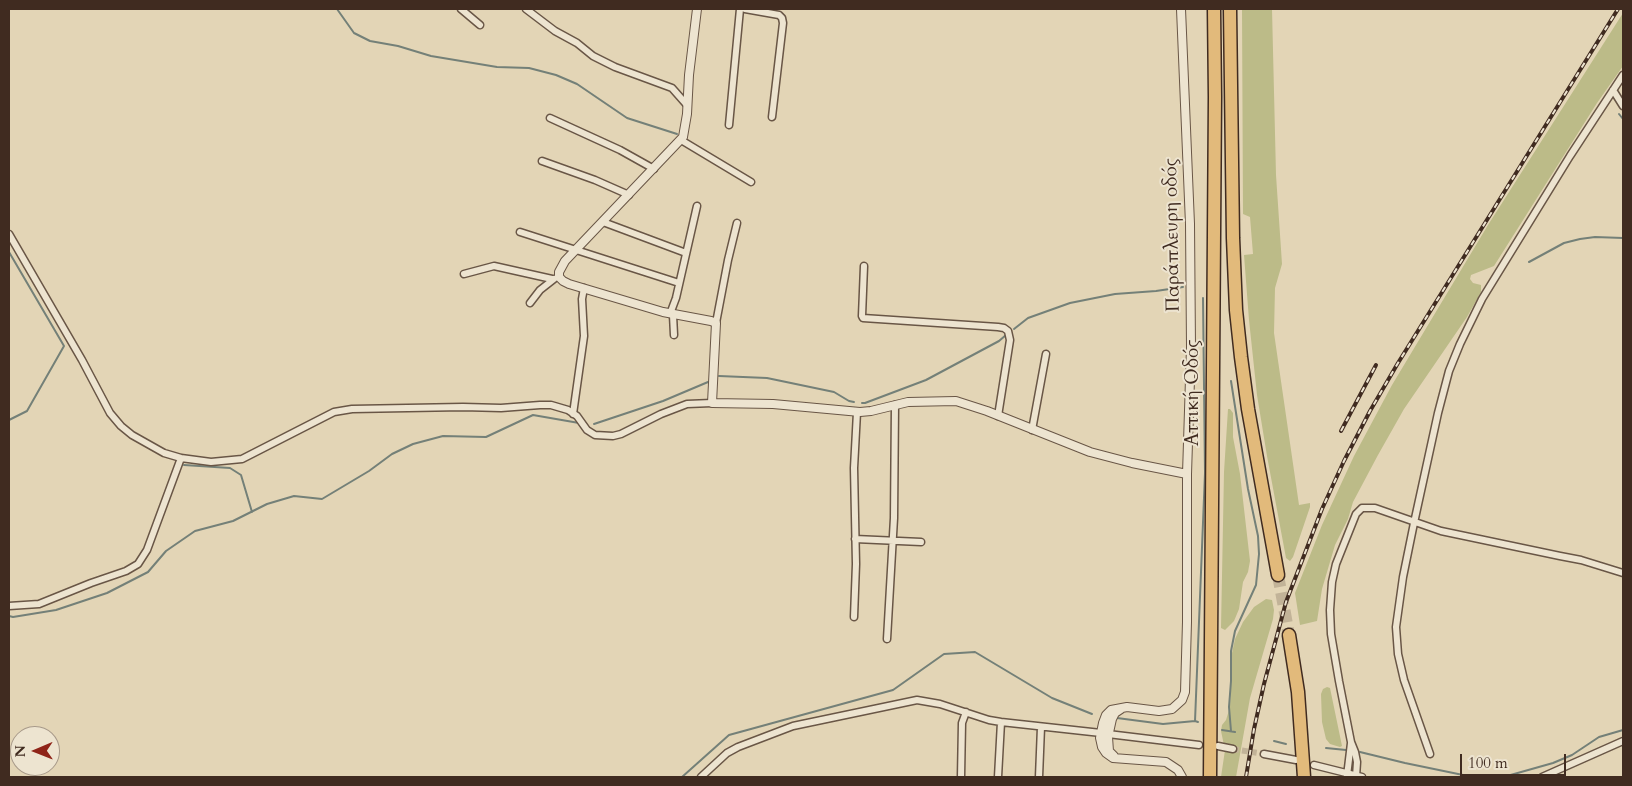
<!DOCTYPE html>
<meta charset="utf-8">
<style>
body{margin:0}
#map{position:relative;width:1632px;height:786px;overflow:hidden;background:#e3d5b6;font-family:Cardo,serif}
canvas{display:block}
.frame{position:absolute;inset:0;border:10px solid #402b20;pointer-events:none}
.north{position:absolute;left:10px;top:726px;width:50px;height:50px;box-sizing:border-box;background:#ede4d0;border:1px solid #a89a8a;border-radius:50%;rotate:269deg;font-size:14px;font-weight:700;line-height:20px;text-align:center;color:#402b20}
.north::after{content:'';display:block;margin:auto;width:18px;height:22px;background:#8f2418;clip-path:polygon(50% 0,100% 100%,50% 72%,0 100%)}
.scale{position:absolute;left:1460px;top:754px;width:106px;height:22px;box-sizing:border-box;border:2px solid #402b20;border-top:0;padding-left:6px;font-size:15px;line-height:18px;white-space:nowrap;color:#402b20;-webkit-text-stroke:4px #ede4d0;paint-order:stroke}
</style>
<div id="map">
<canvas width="1632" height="786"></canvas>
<div class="frame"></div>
<div class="north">N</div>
<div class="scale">100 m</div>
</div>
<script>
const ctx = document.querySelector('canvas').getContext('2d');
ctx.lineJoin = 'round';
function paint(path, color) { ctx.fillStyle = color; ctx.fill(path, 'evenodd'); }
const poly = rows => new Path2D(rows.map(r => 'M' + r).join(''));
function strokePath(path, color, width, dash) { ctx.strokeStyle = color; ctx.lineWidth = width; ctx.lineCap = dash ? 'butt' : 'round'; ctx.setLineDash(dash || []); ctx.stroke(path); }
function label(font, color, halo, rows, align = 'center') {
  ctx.font = font + ' Cardo,serif'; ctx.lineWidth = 4; ctx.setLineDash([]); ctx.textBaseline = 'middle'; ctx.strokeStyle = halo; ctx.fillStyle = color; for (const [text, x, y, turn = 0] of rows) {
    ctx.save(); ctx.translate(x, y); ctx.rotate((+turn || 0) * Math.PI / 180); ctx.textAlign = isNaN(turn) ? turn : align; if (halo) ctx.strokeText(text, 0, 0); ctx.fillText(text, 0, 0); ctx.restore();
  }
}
const green = poly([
 [1242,9,1272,9,1276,175,1282,264,1275,288,1274,333,1299,505,1310,503,1310,507,1293,557,1290,561,1286,558,1267,456,1257,395,1249,320,1244,255,1253,254,1250,217,1243,214],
 [1623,13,1623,66,1597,103,1494,266,1471,275,1470,279,1473,283,1481,285,1481,292,1467,317,1404,409,1378,455,1353,502,1348,519,1335,545,1322,589,1317,621,1300,625,1295,593,1322,525,1354,456,1392,385,1488,225],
 [1228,409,1230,409,1233,413,1233,437,1240,474,1250,561,1248,572,1243,582,1239,609,1234,621,1225,630,1221,628,1224,472],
 [1266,599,1272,600,1274,610,1273,619,1250,698,1236,777,1221,777,1225,750,1221,731,1222,725,1226,720,1230,707,1232,653,1235,639,1243,622,1254,607],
 [1327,687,1330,688,1342,746,1340,747,1330,744,1326,739,1322,722,1321,694,1323,689]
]);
const stream = poly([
 [337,9,354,33,370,41,398,46,431,56,497,67,529,68,556,75,577,84,627,118,677,134],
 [1619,114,1623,119],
 [9,252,64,346,27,411,9,420],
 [1529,262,1564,243,1580,239,1595,237,1623,238],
 [1014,329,1028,318,1070,303,1115,294,1156,291,1183,287],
 [719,376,767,378,834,392,849,401,854,402],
 [862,403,865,403,926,380,999,341,1006,335],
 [594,424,663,401,708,382],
 [184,465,230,468,241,475,252,512],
 [9,616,13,617,56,610,107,593,148,572,166,551,195,531,233,521,267,504,294,496,322,499,369,471,392,454,413,444,443,436,486,437,533,415,579,423],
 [1117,718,1163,724,1195,721],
 [1198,722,1195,721,1205,473,1203,298],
 [1222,730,1235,732],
 [1231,731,1229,707,1231,681,1231,651,1235,631,1256,585,1259,554,1258,536,1248,489,1231,381],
 [1274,741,1286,744],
 [1326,748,1346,750],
 [1360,752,1405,763,1463,775,1507,776,1553,763,1572,755,1599,737,1623,730],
 [682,777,729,735,893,690,944,654,975,652,1052,698,1092,714]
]);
const minorTunnel = poly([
 [1233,749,1264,754]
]);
const motorwayTunnel = poly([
 [1278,575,1289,635]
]);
const minor = poly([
 [461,9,480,25],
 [526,9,555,31,577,43,593,56,615,67,672,88,687,105],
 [745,9,779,15,782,18,783,23,772,117],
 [1613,90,1623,106],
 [550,118,620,150,654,169],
 [729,125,740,9],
 [681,140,751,182],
 [542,161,595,180,629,195],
 [603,222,686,253],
 [520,232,679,283],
 [9,234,82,360,110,413,121,426,132,435,164,453,181,458,211,462,242,459,334,412,352,409,463,407,501,408,540,405,551,405,568,410,577,416,587,430,595,435,613,436,621,434,661,414,687,404,712,403],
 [864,266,862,316,863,318,998,327,1004,328,1008,331,1010,340,998,416],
 [464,274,494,266,552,279],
 [530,303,540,290,554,279],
 [670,314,676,298,697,206],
 [673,315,674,335],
 [716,323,728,260,737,223],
 [573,414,584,336,582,299,584,288],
 [1032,430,1046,354],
 [855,539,921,542],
 [9,606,39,604,91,583,126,571,138,564,147,550,181,458],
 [854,617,856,564,854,468,857,412],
 [887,639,894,518,895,405],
 [1108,734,1199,745],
 [1218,746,1233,749],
 [1264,754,1296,760],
 [1430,754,1404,680,1398,654,1396,627,1403,577,1414,523,1438,413,1449,371,1460,344,1482,299,1570,156,1623,75],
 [1314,765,1362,777],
 [1347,776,1351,743],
 [701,777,727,753,738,747,793,726,917,700,940,704,989,720,1001,722,1101,733],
 [961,777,962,723,966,712],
 [998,777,1001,722],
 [1039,777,1041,727],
 [1356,777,1357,762,1355,752,1351,742,1339,681,1331,634,1330,610,1332,582,1336,564,1356,514,1362,508,1375,508,1441,531,1560,556,1581,560,1623,573],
 [1542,777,1623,741]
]);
const tertiary = poly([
 [697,9,689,75,687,114,683,137,565,261,559,272,559,277,563,281,569,284,663,312,711,321,716,323,712,403,773,404,860,412,871,411,908,402,956,401,987,411,1090,452,1132,463,1187,474],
 [1181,9,1190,224,1191,347,1187,474,1187,622,1185,692,1182,700,1172,709,1159,711,1127,707,1111,710,1106,715,1103,723,1100,738,1102,747,1106,753,1113,758,1166,762,1178,770,1182,777],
 [1114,756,1109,751,1108,737,1112,719,1115,713,1121,709]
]);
const motorway = poly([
 [1230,9,1233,238,1236,310,1241,357,1248,409,1278,575],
 [1289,635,1298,692,1304,777],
 [1210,777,1215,97,1214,9]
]);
const rail = poly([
 [1341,431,1376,365],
 [1246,777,1254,729,1264,684,1286,602,1322,509,1344,461,1370,411,1398,363,1618,9]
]);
const streetNames = [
 ["Παράπλευρη οδός",1173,235,-91],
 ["Αττική Οδός",1194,393,-90]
];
paint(green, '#bcbb88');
strokePath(stream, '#748078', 2);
strokePath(minorTunnel, '#c2b398', 6, [6, 3]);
strokePath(motorwayTunnel, '#c2b398', 12, [12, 6]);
strokePath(minor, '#695646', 9);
strokePath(tertiary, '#695646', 10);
strokePath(motorway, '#402b20', 15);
strokePath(minor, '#ede4d0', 6);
strokePath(tertiary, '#ede4d0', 8);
strokePath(motorway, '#e2ba7b', 12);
strokePath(rail, '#402b20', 4);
strokePath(rail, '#ede4d0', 2, [5.5]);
label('19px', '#402b20', '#ede4d0', streetNames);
</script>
